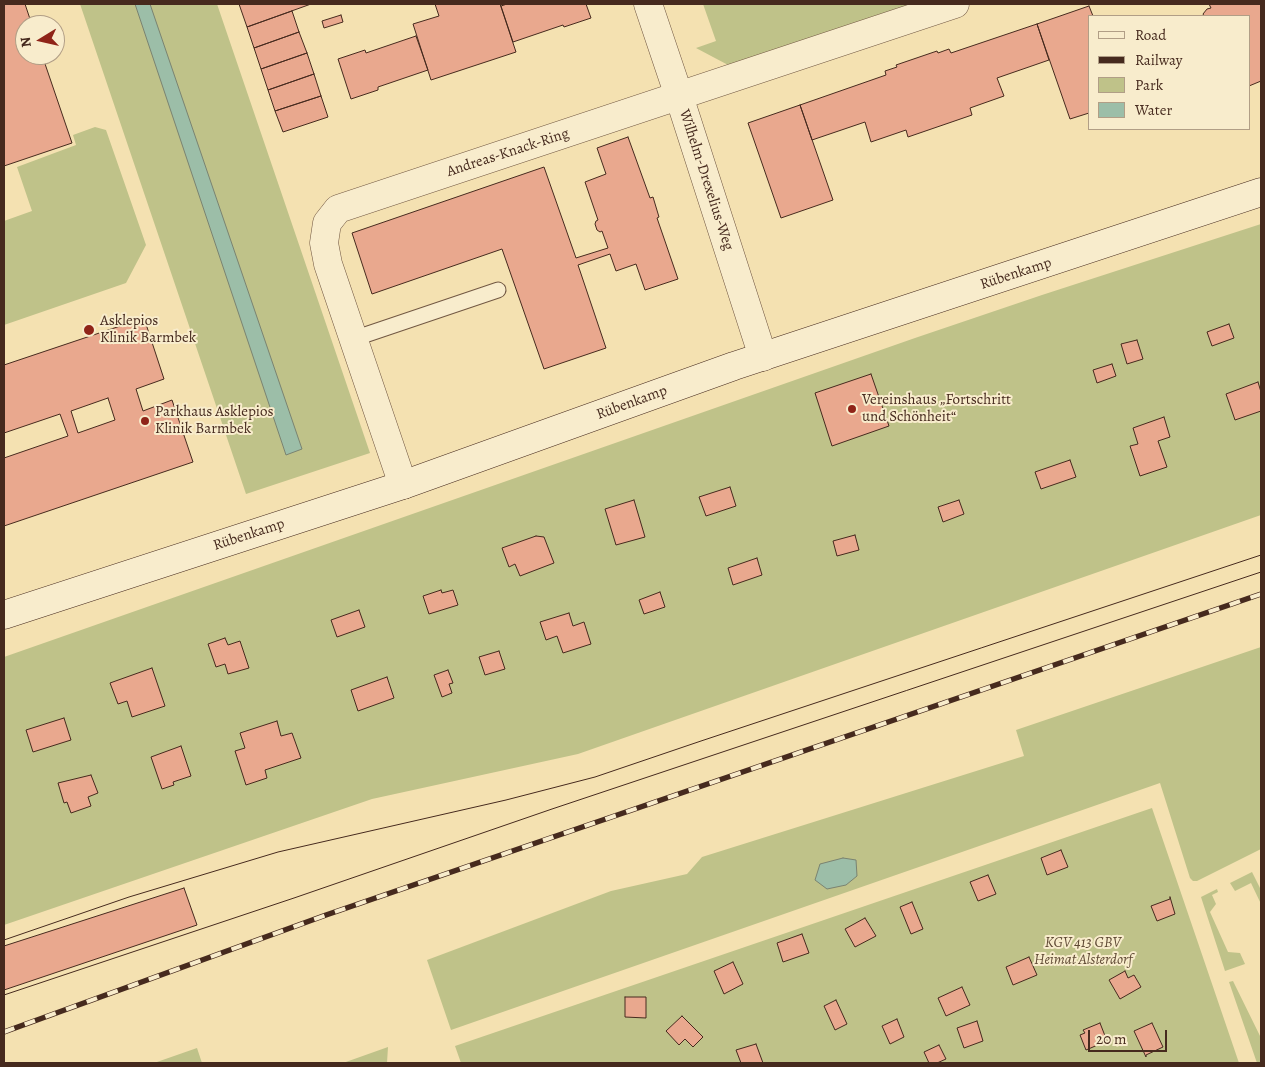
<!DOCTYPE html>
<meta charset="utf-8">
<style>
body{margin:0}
#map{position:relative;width:1265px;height:1067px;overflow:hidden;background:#f4e1b1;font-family:Alegreya,serif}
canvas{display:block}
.frame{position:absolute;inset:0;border:5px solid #462a1e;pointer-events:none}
.legend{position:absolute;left:1088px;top:15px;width:162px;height:115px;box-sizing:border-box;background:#f8eccc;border:1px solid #b19e86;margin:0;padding:6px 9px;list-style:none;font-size:15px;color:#462a1e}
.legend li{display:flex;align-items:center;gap:10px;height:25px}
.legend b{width:25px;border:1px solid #b19e86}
.north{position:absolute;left:15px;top:15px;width:50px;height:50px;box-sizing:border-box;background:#f8eccc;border:1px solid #b19e86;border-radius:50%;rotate:261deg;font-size:14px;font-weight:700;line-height:20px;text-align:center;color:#462a1e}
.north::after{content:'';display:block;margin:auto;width:18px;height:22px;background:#8f2418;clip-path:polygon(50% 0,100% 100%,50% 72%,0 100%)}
.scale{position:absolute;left:1088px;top:1030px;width:79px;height:22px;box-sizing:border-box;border:2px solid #462a1e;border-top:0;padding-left:6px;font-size:15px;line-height:18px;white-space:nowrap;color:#462a1e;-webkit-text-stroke:4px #f8eccc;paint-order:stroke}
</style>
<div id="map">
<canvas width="1265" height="1067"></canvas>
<div class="frame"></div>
<ul class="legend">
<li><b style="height:6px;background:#f8eccc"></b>Road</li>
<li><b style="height:6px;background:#462a1e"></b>Railway</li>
<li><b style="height:14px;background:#bfc289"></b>Park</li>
<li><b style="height:14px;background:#9cbea8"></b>Water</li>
</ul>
<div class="north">N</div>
<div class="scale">20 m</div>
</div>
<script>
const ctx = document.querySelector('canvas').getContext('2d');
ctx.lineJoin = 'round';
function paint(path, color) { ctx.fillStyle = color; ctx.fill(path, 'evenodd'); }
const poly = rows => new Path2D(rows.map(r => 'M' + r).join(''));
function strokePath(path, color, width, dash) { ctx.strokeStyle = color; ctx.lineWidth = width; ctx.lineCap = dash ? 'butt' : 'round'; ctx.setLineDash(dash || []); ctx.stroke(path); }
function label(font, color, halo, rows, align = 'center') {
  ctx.font = font + ' Alegreya,serif'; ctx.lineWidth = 4; ctx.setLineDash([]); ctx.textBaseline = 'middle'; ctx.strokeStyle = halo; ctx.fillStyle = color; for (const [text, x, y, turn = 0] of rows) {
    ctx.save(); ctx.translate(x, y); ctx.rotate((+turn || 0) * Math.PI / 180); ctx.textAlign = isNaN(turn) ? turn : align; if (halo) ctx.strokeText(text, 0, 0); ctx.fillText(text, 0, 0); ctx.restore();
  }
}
const green = poly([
 [80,4,217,4,370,453,246,494],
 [703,4,925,4,730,66,696,48,716,41],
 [95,127,106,130,146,245,126,283,4,325,4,221,32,211,17,167,76,145,73,135],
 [1261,224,1261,515,578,754,372,799,4,925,4,657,915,338,1042,295],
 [1261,647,1261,849,1197,881,1193,881,1190,878,1160,783,451,1030,427,960,611,891,687,874,702,857,1024,756,1016,730],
 [1152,808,1239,1063,461,1063,455,1046],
 [1252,872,1261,890,1261,904,1251,883,1235,891,1230,883],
 [1217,889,1218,892,1212,895,1216,904,1210,912,1228,952,1240,953,1245,964,1225,971,1201,897],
 [1233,981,1261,1038,1261,1063,1257,1063,1229,982],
 [388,1047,387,1063,343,1063],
 [197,1048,202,1063,153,1063,154,1063]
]);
const water = poly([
 [135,4,150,4,302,449,286,455,135,4],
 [843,858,856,860,857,876,846,885,827,889,815,880,820,864,843,858]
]);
const building = poly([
 [4,4,25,4,32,25,25,25,25,55,42,55,72,143,4,166,4,4],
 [239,4,311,4,247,27,239,4],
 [435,4,500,4,516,52,431,80,413,24,439,16,435,4],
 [507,4,586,4,591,18,564,27,563,25,513,42,501,6,507,4],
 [1209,4,1261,4,1261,81,1249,86,1249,16,1204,16,1203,14,1207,9,1211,8,1209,4],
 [1089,6,1093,16,1089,16,1089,113,1070,119,1037,24,1089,6],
 [292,11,299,32,254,48,247,27,292,11],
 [341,15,343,22,324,28,322,21,341,15],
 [1037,24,1049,60,997,78,1004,96,970,108,972,115,908,137,906,130,871,142,865,122,812,140,800,105,886,75,885,71,897,67,896,65,937,51,938,53,949,49,951,53,1037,24],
 [299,32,307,53,261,69,254,48,299,32],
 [416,36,428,70,378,87,378,90,351,99,338,59,365,50,366,53,416,36],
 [307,53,314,74,268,90,261,69,307,53],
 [314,74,321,96,275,111,268,90,314,74],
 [321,96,328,117,283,132,275,111,321,96],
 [800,105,833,200,781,218,748,123,800,105],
 [628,137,650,198,653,197,659,217,657,218,678,279,645,290,636,264,616,271,610,254,578,265,606,348,544,369,502,249,372,294,352,233,544,167,576,258,608,248,602,231,600,232,597,230,595,224,596,221,598,220,585,182,606,174,597,148,628,137],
 [144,318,164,379,136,389,143,411,172,400,193,462,4,526,4,458,68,436,60,414,4,433,4,365,144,318],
 [108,398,115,420,78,433,71,411,108,398],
 [1229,324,1234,338,1212,346,1207,332,1229,324],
 [1137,340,1143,359,1127,364,1121,344,1137,340],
 [1112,364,1116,376,1097,383,1093,370,1112,364],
 [871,374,889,426,832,446,815,393,871,374],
 [1258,382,1261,392,1261,411,1235,420,1226,394,1258,382],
 [1164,417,1170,437,1158,441,1167,467,1140,476,1130,446,1138,444,1133,428,1164,417],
 [1070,460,1076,477,1041,489,1035,472,1070,460],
 [730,487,736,506,706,516,699,497,730,487],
 [634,500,645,537,616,545,605,509,634,500],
 [959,500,964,514,943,522,938,507,959,500],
 [855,535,859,550,837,556,833,541,855,535],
 [536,536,544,537,554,563,520,576,515,564,509,567,502,548,536,536],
 [757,558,762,575,733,585,728,568,757,558],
 [441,590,442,593,453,590,458,605,429,614,423,596,441,590],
 [660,592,665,607,644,614,639,600,660,592],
 [359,610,365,627,337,637,331,620,359,610],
 [569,613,573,626,584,622,591,644,563,653,557,636,546,640,540,622,569,613],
 [225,638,228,645,240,641,249,668,228,674,225,664,216,667,208,644,225,638],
 [499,651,505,669,485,675,479,657,499,651],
 [152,668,165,706,132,717,127,701,118,704,110,683,152,668],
 [448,670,453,683,449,684,452,693,442,697,434,675,448,670],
 [387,677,394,698,358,711,351,690,387,677],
 [64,718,71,740,33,752,26,730,64,718],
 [277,721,281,736,292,733,301,758,265,770,267,778,246,785,235,751,245,748,240,733,277,721],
 [181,746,191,776,173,782,174,785,162,789,151,757,181,746],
 [91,775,98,793,88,797,91,806,71,813,67,802,64,803,58,783,91,775],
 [1061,850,1068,867,1047,875,1041,858,1061,850],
 [988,875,996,894,978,901,970,882,988,875],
 [184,888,197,925,4,990,4,946,184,888],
 [1170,897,1175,914,1157,921,1151,906,1170,899,1170,897],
 [912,902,923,929,911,934,900,907,912,902],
 [865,918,876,936,855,947,845,929,865,918],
 [802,934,809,953,783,962,777,943,802,934],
 [1029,957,1037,975,1013,985,1006,967,1029,957],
 [733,962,743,984,724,994,714,971,733,962],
 [1125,971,1128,978,1134,975,1141,987,1120,999,1109,980,1125,971],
 [962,987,970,1005,946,1016,938,998,962,987],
 [625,997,646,997,646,1018,625,1017,625,997],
 [836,1000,847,1024,835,1030,824,1006,836,1000],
 [682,1016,703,1037,693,1047,685,1039,679,1045,666,1031,682,1016],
 [897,1019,904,1037,890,1044,882,1026,897,1019],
 [977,1021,983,1041,964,1048,957,1028,977,1021],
 [1100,1023,1107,1041,1086,1050,1080,1035,1085,1033,1083,1030,1100,1023],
 [1152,1023,1163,1047,1146,1055,1146,1057,1134,1031,1152,1023],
 [756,1044,763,1063,741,1063,736,1050,756,1044],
 [939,1045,946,1059,937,1063,929,1063,924,1052,939,1045]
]);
const lane = poly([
 [353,339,498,290]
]);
const street = poly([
 [648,4,679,96,763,357],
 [403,485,328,264,324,243,327,223,338,209,955,4]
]);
const secondary = poly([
 [4,615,403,485,734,366,1261,192]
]);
const tram = poly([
 [4,940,129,897,278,852,506,800,595,777,701,741,1261,555],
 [4,995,294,898,552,809,1261,572]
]);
const rail = poly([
 [4,1032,326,915,1261,594]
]);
const markers = [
 [89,330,6,"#8f2418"],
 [852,409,5,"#8f2418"],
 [145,421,5,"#8f2418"]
];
const streetNames = [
 ["Andreas-Knack-Ring",508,153,-18],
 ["Wilhelm-Drexelius-Weg",706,180,72],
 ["Rübenkamp",1016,274,-18],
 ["Rübenkamp",632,403,-20],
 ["Rübenkamp",249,535,-18]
];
const poiNames = [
 ["Asklepios",100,321],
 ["Klinik Barmbek",100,338],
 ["Vereinshaus „Fortschritt",862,400],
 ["und Schönheit“",862,417],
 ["Parkhaus Asklepios",155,412],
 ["Klinik Barmbek",155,429]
];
const parkNames = [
 ["KGV 413 GBV",1083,943],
 ["Heimat Alsterdorf",1083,960]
];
paint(green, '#bfc289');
paint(water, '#9cbea8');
strokePath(water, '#7a8371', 1);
paint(building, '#e9a88e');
strokePath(building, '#462a1e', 1);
strokePath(lane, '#725843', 17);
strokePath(street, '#725843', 29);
strokePath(secondary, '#462a1e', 29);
strokePath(lane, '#f8eccc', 15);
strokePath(street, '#f8eccc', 28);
strokePath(secondary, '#f8eccc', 28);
strokePath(tram, '#462a1e', 1);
strokePath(rail, '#462a1e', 5.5);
strokePath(rail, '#f8eccc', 4, [11]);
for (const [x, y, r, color] of markers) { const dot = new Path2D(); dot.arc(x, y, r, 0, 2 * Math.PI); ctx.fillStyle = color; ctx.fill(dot); strokePath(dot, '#f8eccc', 2); }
label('15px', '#462a1e', '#f8eccc', streetNames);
label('15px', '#462a1e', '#f8eccc', poiNames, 'left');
label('italic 15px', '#5e4833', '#f8eccc', parkNames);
</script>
